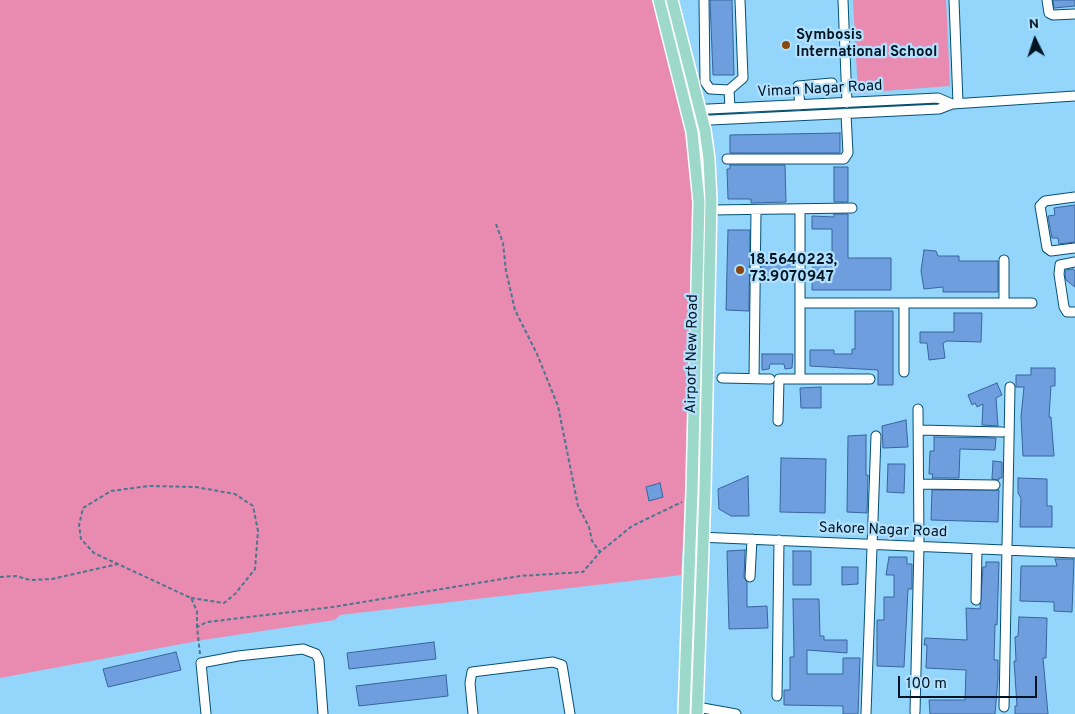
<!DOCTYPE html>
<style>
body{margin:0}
#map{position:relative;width:1075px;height:714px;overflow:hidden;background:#94d5fc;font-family:Overpass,sans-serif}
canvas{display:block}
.north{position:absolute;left:1010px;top:15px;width:50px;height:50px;-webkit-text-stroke:4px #b1e1fe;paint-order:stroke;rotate:356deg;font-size:14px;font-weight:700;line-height:20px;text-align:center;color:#001523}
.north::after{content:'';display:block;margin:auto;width:18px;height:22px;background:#001523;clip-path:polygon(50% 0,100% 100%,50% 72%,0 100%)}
.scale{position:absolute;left:898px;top:676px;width:139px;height:22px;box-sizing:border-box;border:2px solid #001523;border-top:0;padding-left:6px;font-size:15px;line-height:18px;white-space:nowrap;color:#001523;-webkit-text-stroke:4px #b1e1fe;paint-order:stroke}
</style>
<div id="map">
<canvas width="1075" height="714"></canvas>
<div class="north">N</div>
<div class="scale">100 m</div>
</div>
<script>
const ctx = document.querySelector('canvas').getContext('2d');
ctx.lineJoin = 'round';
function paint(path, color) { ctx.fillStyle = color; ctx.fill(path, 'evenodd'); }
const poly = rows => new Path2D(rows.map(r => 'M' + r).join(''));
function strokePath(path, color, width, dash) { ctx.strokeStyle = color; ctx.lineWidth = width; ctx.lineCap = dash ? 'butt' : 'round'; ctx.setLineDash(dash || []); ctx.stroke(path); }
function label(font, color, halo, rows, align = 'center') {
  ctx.font = font + ' Overpass,sans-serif'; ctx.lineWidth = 4.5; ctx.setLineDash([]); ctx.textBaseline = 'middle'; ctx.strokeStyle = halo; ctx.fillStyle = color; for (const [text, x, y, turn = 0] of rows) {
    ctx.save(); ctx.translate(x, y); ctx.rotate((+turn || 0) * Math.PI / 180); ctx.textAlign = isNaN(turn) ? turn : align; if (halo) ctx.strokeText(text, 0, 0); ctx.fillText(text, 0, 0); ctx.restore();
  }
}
const green = poly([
 [0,0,654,0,689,134,694,186,686,494,681,575,340,615,335,620,203,640,0,678],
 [853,0,946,0,950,86,858,93]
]);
const building = poly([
 [710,0,732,0,734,75,713,75,710,0],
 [1053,0,1075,0,1075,6,1054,8,1053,0],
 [840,133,840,153,730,153,730,135,840,133],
 [730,165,785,165,786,202,751,203,751,199,728,199,727,169,730,169,730,165],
 [834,167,848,167,848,202,834,202,834,167],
 [1075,205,1075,242,1059,244,1058,238,1052,238,1048,216,1055,215,1054,208,1075,205],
 [834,214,848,214,848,258,891,258,891,290,812,290,813,257,832,257,832,229,812,229,812,216,834,217,834,214],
 [728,230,750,230,749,311,726,310,728,230],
 [924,250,936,251,938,256,959,256,959,261,998,261,998,292,943,292,943,287,924,289,921,271,924,250],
 [762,260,793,261,793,278,761,277,762,260],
 [1073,269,1075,271,1075,287,1066,280,1065,274,1066,270,1073,269],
 [855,311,893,311,893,385,878,385,878,370,810,366,810,350,834,350,834,354,852,354,852,349,855,349,855,311],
 [954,313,982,313,981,342,947,341,943,343,945,358,929,360,927,343,920,343,920,332,954,332,954,313],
 [762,354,793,354,792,368,785,369,784,364,770,364,769,369,762,370,762,354],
 [1031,368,1055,368,1055,386,1051,386,1049,417,1051,417,1054,456,1023,456,1021,417,1024,387,1016,387,1016,375,1031,375,1031,368],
 [997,383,1002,395,996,398,998,426,982,425,983,404,977,407,975,403,972,405,968,395,997,383],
 [821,387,821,408,801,408,800,388,821,387],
 [906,420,908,447,883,448,882,426,906,420],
 [866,435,866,475,868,475,867,513,847,512,848,436,866,435],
 [934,437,996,438,995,450,960,449,959,478,932,478,933,474,929,474,930,451,934,451,934,437],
 [781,458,826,459,825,513,780,512,781,458],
 [993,461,1002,462,1002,478,999,478,999,480,992,479,993,461],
 [888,464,905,464,904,493,887,492,888,464],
 [748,476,749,516,731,516,719,509,718,489,748,476],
 [1018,478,1047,479,1047,506,1052,506,1052,527,1020,527,1021,498,1018,493,1018,478],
 [660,483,663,497,649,501,646,487,660,483],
 [932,490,999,490,998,522,931,520,932,490],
 [745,550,744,577,747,582,747,607,767,606,768,628,729,629,727,551,745,550],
 [793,551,811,551,811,585,793,585,793,551],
 [889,557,907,557,907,564,912,564,912,589,908,589,904,667,877,666,877,620,884,620,884,597,894,597,894,575,886,575,889,557],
 [1055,559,1074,559,1072,612,1054,611,1054,602,1020,601,1021,566,1057,566,1055,559],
 [986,562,999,562,997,625,995,624,994,660,998,660,998,678,995,714,930,714,929,700,965,700,966,670,926,668,927,645,924,645,925,638,967,640,966,608,980,609,983,567,986,567,986,562],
 [842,567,858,567,858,584,842,585,842,567],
 [793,599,819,599,820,636,824,636,824,640,847,640,847,653,807,650,807,674,843,674,843,658,860,658,858,714,843,714,843,706,784,705,784,690,790,690,790,657,794,657,793,599],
 [1019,617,1047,618,1046,658,1043,658,1048,714,1015,714,1015,706,1017,706,1014,661,1016,661,1015,637,1018,636,1019,617],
 [434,642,436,659,349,669,347,653,434,642],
 [176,652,181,670,108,687,103,669,176,652],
 [446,675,448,696,359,706,356,686,446,675]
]);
const path = poly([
 [496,224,503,243,506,271,515,310,537,354,558,406,578,506,589,527,592,541,600,552],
 [0,577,16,576,30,580,52,579,118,564],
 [191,598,224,603,235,594,255,569,258,531,253,506,235,494,196,487,149,486,111,491,83,508,79,525,81,539,94,553,191,598,197,611,197,627],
 [200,654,197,627,207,622,333,607,520,576,583,572,600,552,632,526,682,502]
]);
const minor = poly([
 [704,0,705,82,710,89,729,90],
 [843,0,847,103],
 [954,0,958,103],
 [1047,0,1049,13,1053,15,1075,14],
 [800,105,798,86,832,83],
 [730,108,729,90,743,78,740,0],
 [688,110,938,98,952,104],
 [690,121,939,109,952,104,1075,96],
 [727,159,844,159,848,153,846,114],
 [1075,197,1045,201,1040,206,1047,248,1051,251,1075,248],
 [800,209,800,377],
 [711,210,852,208],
 [1004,260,1004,303],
 [1075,262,1060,265,1059,274,1064,307,1067,312,1075,312],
 [800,303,1032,303],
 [904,372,904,303],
 [722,378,770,379],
 [754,378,756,210],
 [778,421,779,379,870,379],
 [919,430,1002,432],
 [919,484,995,485],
 [698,537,1075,553],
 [750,577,752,539],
 [976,600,977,549],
 [777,696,779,540],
 [697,707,736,714],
 [1004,707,1010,387],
 [915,712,919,546,918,409],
 [206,714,201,663,238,656,303,649,316,654,319,660,323,714],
 [473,714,470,683,472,672,553,662,562,665,570,714],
 [866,714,876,436]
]);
const major = poly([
 [659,0,692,132,699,202,692,490,684,714],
 [672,0,705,130,709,159,711,201,705,491,697,714]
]);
const markers = [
 [786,45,5,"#884810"],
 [740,270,5,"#884810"]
];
const poiNames = [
 ["Symbosis",796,36],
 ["International School",796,53],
 ["18.5640223,",750,261],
 ["73.9070947",750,278]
];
const streetNames = [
 ["Viman Nagar Road",820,90,-3],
 ["Airport New Road",693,354,-89],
 ["Sakore Nagar Road",883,531,2]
];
paint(green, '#e98bb0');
paint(building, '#6e9edd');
strokePath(building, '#37649f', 1);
strokePath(minor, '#055172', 11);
strokePath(major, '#fff', 14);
strokePath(path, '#4a7690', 2, [4, 2.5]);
strokePath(minor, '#fff', 9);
strokePath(major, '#9dd9cb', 11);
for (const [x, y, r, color] of markers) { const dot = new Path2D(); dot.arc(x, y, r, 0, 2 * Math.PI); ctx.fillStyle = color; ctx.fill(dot); strokePath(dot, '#b1e1fe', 2); }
label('bold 15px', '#001523', '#b1e1fe', poiNames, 'left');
label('15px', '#001523', '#b1e1fe', streetNames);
</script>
